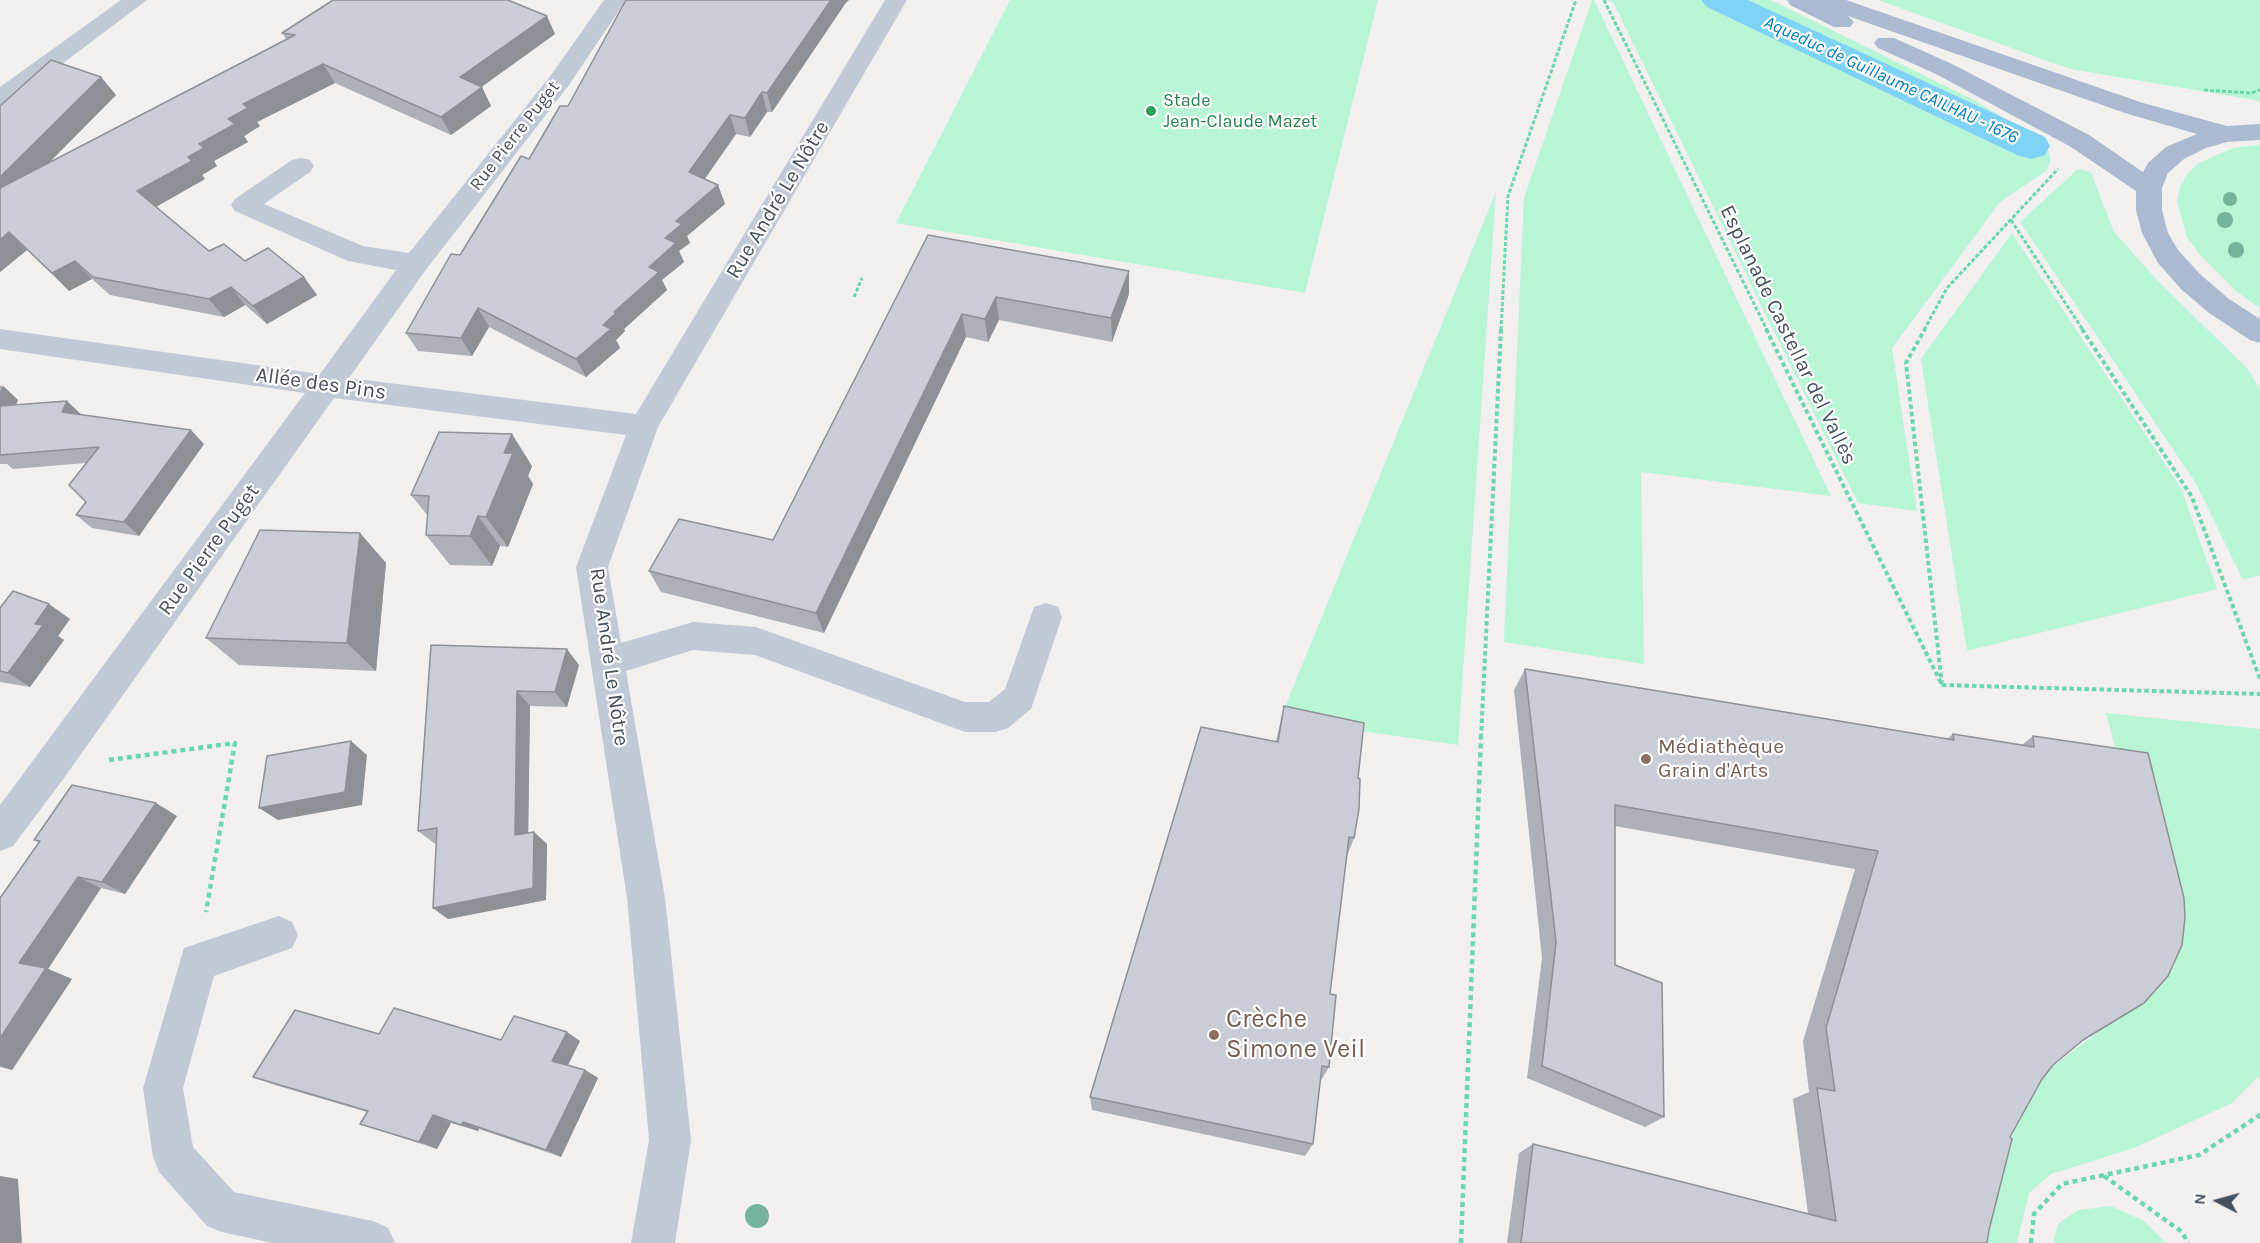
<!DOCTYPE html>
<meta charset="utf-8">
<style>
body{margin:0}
#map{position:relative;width:2260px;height:1243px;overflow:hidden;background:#f2efef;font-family:Karla,sans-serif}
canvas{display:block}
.north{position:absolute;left:2188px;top:1171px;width:60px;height:60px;-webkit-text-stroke:4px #fff;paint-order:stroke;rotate:276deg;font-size:16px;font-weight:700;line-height:24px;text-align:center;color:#45505f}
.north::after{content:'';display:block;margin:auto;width:21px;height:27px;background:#45505f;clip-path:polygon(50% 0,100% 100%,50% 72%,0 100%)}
</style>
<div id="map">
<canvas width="2260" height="1243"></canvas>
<div class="north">N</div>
</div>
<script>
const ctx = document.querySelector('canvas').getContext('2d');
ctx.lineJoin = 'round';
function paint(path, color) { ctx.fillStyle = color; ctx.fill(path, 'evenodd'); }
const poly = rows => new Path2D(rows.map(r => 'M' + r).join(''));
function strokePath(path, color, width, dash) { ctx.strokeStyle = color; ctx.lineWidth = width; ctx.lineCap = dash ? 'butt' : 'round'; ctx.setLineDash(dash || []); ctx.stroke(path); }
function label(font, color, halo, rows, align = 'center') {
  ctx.font = font + ' Karla,sans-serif'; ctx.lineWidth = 4.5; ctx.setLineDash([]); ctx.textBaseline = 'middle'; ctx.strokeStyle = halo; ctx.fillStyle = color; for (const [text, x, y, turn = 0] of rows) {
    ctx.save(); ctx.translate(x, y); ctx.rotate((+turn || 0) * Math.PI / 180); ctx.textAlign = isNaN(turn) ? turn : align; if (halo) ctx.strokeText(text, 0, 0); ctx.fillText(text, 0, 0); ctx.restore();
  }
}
const green = poly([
 [1010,0,1378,0,1305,293,896,223],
 [1592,0,1594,0,1831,496,1641,472,1644,664,1504,642,1524,198],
 [1609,0,1771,0,1974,100,2046,144,2051,160,2046,171,2000,202,1892,348,1917,511,1858,503,1614,4],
 [1878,0,2260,0,2260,101,2070,69],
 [2260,145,2260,308,2237,292,2200,255,2187,237,2177,202,2180,187,2187,174,2199,163,2233,148],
 [2078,169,2091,172,2114,232,2160,283,2248,369,2260,390,2260,575,2243,580,2195,482,2020,222],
 [1496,192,1458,745,1280,719],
 [2012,233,2181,488,2217,589,1967,651,1921,359],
 [2106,713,2260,729,2260,1075,2232,1103,2134,1148,2051,1174,2029,1193,2017,1243,1966,1243,1986,1182,2036,1079,2141,1000,2133,814],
 [2111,1206,2144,1221,2166,1243,2053,1243,2058,1224,2078,1210]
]);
const canal = poly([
 [1701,0,1748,0,2045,137,2050,146,2045,155,2031,159,2017,155,1707,7,1701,0]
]);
const pathFar2 = poly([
 [1604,0,1767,330],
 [2204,90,2251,93,2260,90],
 [2011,220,2083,330],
 [854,297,862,278],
 [1501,330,1508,196,1576,0],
 [1924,330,1947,288,2058,169]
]);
const pathFar1 = poly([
 [1766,329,1942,685,1906,363,1925,329],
 [2082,329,2192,497,2260,679],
 [1942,685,2260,694],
 [1481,738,1501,329]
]);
const path = poly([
 [109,760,235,743,206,912],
 [2104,1176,2182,1232,2188,1243],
 [1461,1243,1481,737],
 [2031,1243,2034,1214,2062,1184,2199,1155,2260,1115]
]);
const minor = poly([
 [121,0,147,0,9,104,0,107,0,87,121,0],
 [604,0,626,0,569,85,425,271,349,378,636,414,885,0,907,0,658,427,608,567,621,643,693,622,756,627,965,702,989,702,1005,689,1034,607,1046,603,1058,607,1062,617,1031,709,1008,728,996,732,965,732,755,655,693,650,626,671,665,898,691,1140,675,1243,631,1243,649,1140,627,898,576,567,626,435,334,398,64,778,13,846,0,851,0,805,305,393,0,349,0,329,320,374,396,270,348,261,235,211,231,205,235,199,292,160,301,158,310,160,314,166,310,172,264,204,363,246,409,253,551,75,604,0],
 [279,916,292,922,298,935,292,948,214,976,183,1088,193,1147,234,1192,373,1221,388,1228,395,1243,272,1243,222,1232,207,1226,159,1172,153,1157,143,1088,184,948,279,916]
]);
const major = poly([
 [1787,0,1846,0,2143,103,2227,126,2260,124,2260,140,2227,142,2206,148,2184,159,2168,173,2162,188,2162,210,2168,233,2178,250,2201,275,2229,299,2260,319,2260,343,2250,340,2209,313,2181,289,2158,263,2142,233,2136,210,2136,191,2071,147,1936,74,1878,48,1874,43,1878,38,1894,38,1952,64,2089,135,2143,172,2148,163,2166,147,2197,134,2125,113,1848,16,1854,22,1850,27,1834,27,1790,5,1787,0]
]);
const trees = [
 [2230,199,7],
 [2225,220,8],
 [2236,250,8],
 [757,1216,12]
];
const wall = poly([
 [845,4,772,112,767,112,750,137,736,134,705,179,718,185,725,204,687,236,690,243,679,251,684,262,662,280,667,290,624,329,625,331,616,340,620,348,586,377,489,327,472,356,418,351,406,333,460,255,568,106],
 [282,33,555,34,481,87,491,106,451,135,335,83,257,122,260,126,244,136,248,142,214,161,217,166,202,175,205,179,156,207,209,251,304,277,317,295,267,324,245,305,224,317,110,295,92,279,69,291,27,250,0,272,0,106,101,77,116,95,50,162,286,39],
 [928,235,1129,294,1112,342,999,320,988,342,966,337,824,633,661,592,649,571,773,540],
 [0,386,3,386,18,400,16,405,82,415,204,444,139,536,92,528,76,515,86,502,86,463,13,469,7,464,0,464],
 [532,466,528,476,533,484,508,547,500,546,492,566,450,565,426,535,428,516,411,495],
 [360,533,386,563,376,671,239,665,206,638],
 [0,608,70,619,58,636,64,640,30,687,0,682],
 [431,645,579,665,567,707,530,706,528,833,534,832,547,844,546,900,448,919,433,908,436,843,434,843,418,831],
 [1525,669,1947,739,1953,734,2022,745,2033,736,2083,1040,2053,1065,2042,1079,2010,1137,1989,1230,1987,1243,1507,1243,1519,1153,1533,1144,1808,1214,1793,1099,1809,1092,1803,1041,1855,869,1615,826,1615,965,1664,1117,1645,1127,1527,1078,1542,958,1514,690],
 [1284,706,1358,778,1354,838,1346,859,1330,994,1329,1067,1320,1082,1313,1144,1305,1156,1092,1110,1090,1097,1276,741],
 [177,816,125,894,101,888,48,969,72,979,12,1070,0,1067,0,898,39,843,34,840],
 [379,1034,501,1040,580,1041,568,1065,585,1070,598,1078,561,1157,479,1129,478,1131,451,1123,437,1149,360,1124,367,1112,275,1085,253,1077]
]);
const shadedWall = poly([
 [831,0,849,0,845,4,772,112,767,93],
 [547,16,555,34,469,96,460,77],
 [323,64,335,83,257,122,260,126,244,136,248,142,214,161,217,166,202,175,205,179,152,209,137,191,188,157,199,144,243,104],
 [101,77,116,95,0,212,0,177],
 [482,87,491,106,451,135,441,117],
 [762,92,767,112,750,137,745,118],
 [730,115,736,134,696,191,689,172],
 [718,185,725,204,687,236,690,243,679,251,684,262,662,280,667,290,624,329,625,331,616,340,620,348,586,377,576,359,649,267,676,221],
 [9,232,27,250,0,272,0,240],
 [75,261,92,279,69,291,52,273],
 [1129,271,1129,294,1112,342,1111,318],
 [304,277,317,295,267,324,253,306],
 [231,287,245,305,224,317,209,299],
 [996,297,999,320,988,342,985,319],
 [478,308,489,327,472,356,461,338],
 [962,314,966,337,824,633,816,613],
 [3,386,18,400,9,420,0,413,0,392],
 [67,401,82,415,62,412],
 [191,430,204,444,139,536,124,522],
 [512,434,532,466,528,476,533,484,508,547,486,517,504,453],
 [478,516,500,546,492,566,470,536],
 [360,533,386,563,376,671,347,643],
 [49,604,70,619,58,636,64,640,30,687,8,673,35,624],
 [567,649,579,665,567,707,555,692],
 [517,691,530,706,528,848,515,835],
 [351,741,367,755,362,805,278,820,259,808],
 [156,803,177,816,125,894,102,882],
 [534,832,547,844,546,900,448,919,433,908],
 [78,877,101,888,48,969,72,979,12,1070,0,1066,0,1038,19,963],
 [567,1032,580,1041,566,1069,552,1061],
 [585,1070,598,1078,561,1157,546,1150],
 [433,1115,451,1123,437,1149,419,1142],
 [463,1122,479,1129,478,1131,461,1125],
 [0,1176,18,1179,22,1243,0,1243]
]);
const building = poly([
 [333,0,508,0,547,16,460,77,482,87,441,117,323,64,243,104,248,108,228,119,235,124,199,144,204,148,188,157,192,161,137,191,209,251,224,244,245,261,268,248,304,277,253,306,231,287,209,299,93,277,75,261,52,273,9,232,0,240,0,188,295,35,282,33,333,0],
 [626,0,831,0,767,93,762,92,745,118,730,115,689,172,718,185,676,221,682,224,665,238,676,243,649,267,659,272,614,312,616,313,603,325,611,329,576,359,478,308,461,338,406,333,451,254,460,255,521,156,529,159,560,106,568,106,626,0],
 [51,60,101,77,0,177,0,106,51,60],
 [928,235,1129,271,1111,318,996,297,985,319,962,314,816,613,649,571,679,519,773,540,928,235],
 [67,401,62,412,191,430,124,522,76,515,86,502,69,485,99,447,0,455,0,406,67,401],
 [439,432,512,434,504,453,513,453,486,517,478,516,470,536,426,535,429,496,411,495,439,432],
 [260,530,360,533,347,643,206,638,260,530],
 [13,591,49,604,35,624,43,625,8,673,0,671,0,608,13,591],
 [431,645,567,649,555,692,517,691,515,835,534,832,533,888,433,908,437,828,418,831,431,645],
 [1525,669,1954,740,1953,734,2034,747,2033,736,2148,753,2184,898,2185,918,2182,945,2168,976,2144,1003,2083,1040,2053,1065,2042,1079,2010,1137,2012,1139,1989,1230,1987,1243,1521,1243,1533,1144,1836,1221,1817,1088,1835,1091,1826,1028,1878,851,1615,805,1615,965,1662,983,1664,1117,1542,1066,1556,942,1525,669],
 [1284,706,1364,723,1358,778,1360,779,1359,809,1354,838,1349,837,1330,994,1336,995,1329,1067,1322,1066,1313,1144,1090,1097,1201,727,1278,742,1284,706],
 [351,741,345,792,259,808,267,756,351,741],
 [72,785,156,803,102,882,78,877,19,963,46,968,0,1038,0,898,40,841,34,840,72,785],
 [394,1008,501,1040,514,1016,567,1032,552,1061,585,1070,546,1150,463,1122,461,1125,433,1115,419,1142,360,1124,368,1111,253,1077,295,1010,379,1034,394,1008]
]);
const markers = [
 [1151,111,6,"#2e9e5b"],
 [1646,759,6,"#8d6e63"],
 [1214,1035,6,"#8d6e63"]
];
const farWaternames = [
 ["Aqueduc de Guillaume CAILHAU - 1676",1891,80,25]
];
const farLeisurenames = [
 ["Stade",1163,101],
 ["Jean-Claude Mazet",1163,122]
];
const farStreetnames = [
 ["Rue Pierre Puget",515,136,-52]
];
const streetNames = [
 ["Rue André Le Nôtre",778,200,-59],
 ["Esplanade Castellar del Vallès",1788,335,64],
 ["Allée des Pins",321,384,8],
 ["Rue Pierre Puget",209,550,-54],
 ["Rue André Le Nôtre",609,657,82]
];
const educationNames = [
 ["Médiathèque",1658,747],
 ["Grain d'Arts",1658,771]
];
const nearEducationnames = [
 ["Crèche",1226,1020],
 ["Simone Veil",1226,1050]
];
paint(green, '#b8f4d6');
paint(canal, '#80d1f6');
strokePath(pathFar2, '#6cd7ae', 3, [4, 2]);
strokePath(pathFar1, '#6cd7ae', 4, [4.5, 3]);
strokePath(path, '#6cd7ae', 4.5, [5, 4]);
paint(minor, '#c1c9d6');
paint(major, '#abbad1');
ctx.fillStyle = '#74b49a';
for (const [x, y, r] of trees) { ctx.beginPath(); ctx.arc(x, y, r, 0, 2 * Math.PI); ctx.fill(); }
paint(wall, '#aeb0b7');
paint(shadedWall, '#8d9095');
paint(building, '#cacdd5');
strokePath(building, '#8d9095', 1.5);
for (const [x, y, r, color] of markers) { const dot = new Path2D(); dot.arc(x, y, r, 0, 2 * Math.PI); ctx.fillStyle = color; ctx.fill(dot); strokePath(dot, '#fff', 2); }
label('italic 18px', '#007cb7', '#fff', farWaternames);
label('18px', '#27864d', '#fff', farLeisurenames, 'left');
label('18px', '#45505f', '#fff', farStreetnames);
label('21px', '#45505f', '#fff', streetNames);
label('21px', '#785e54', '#fff', educationNames, 'left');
label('26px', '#785e54', '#fff', nearEducationnames, 'left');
</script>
